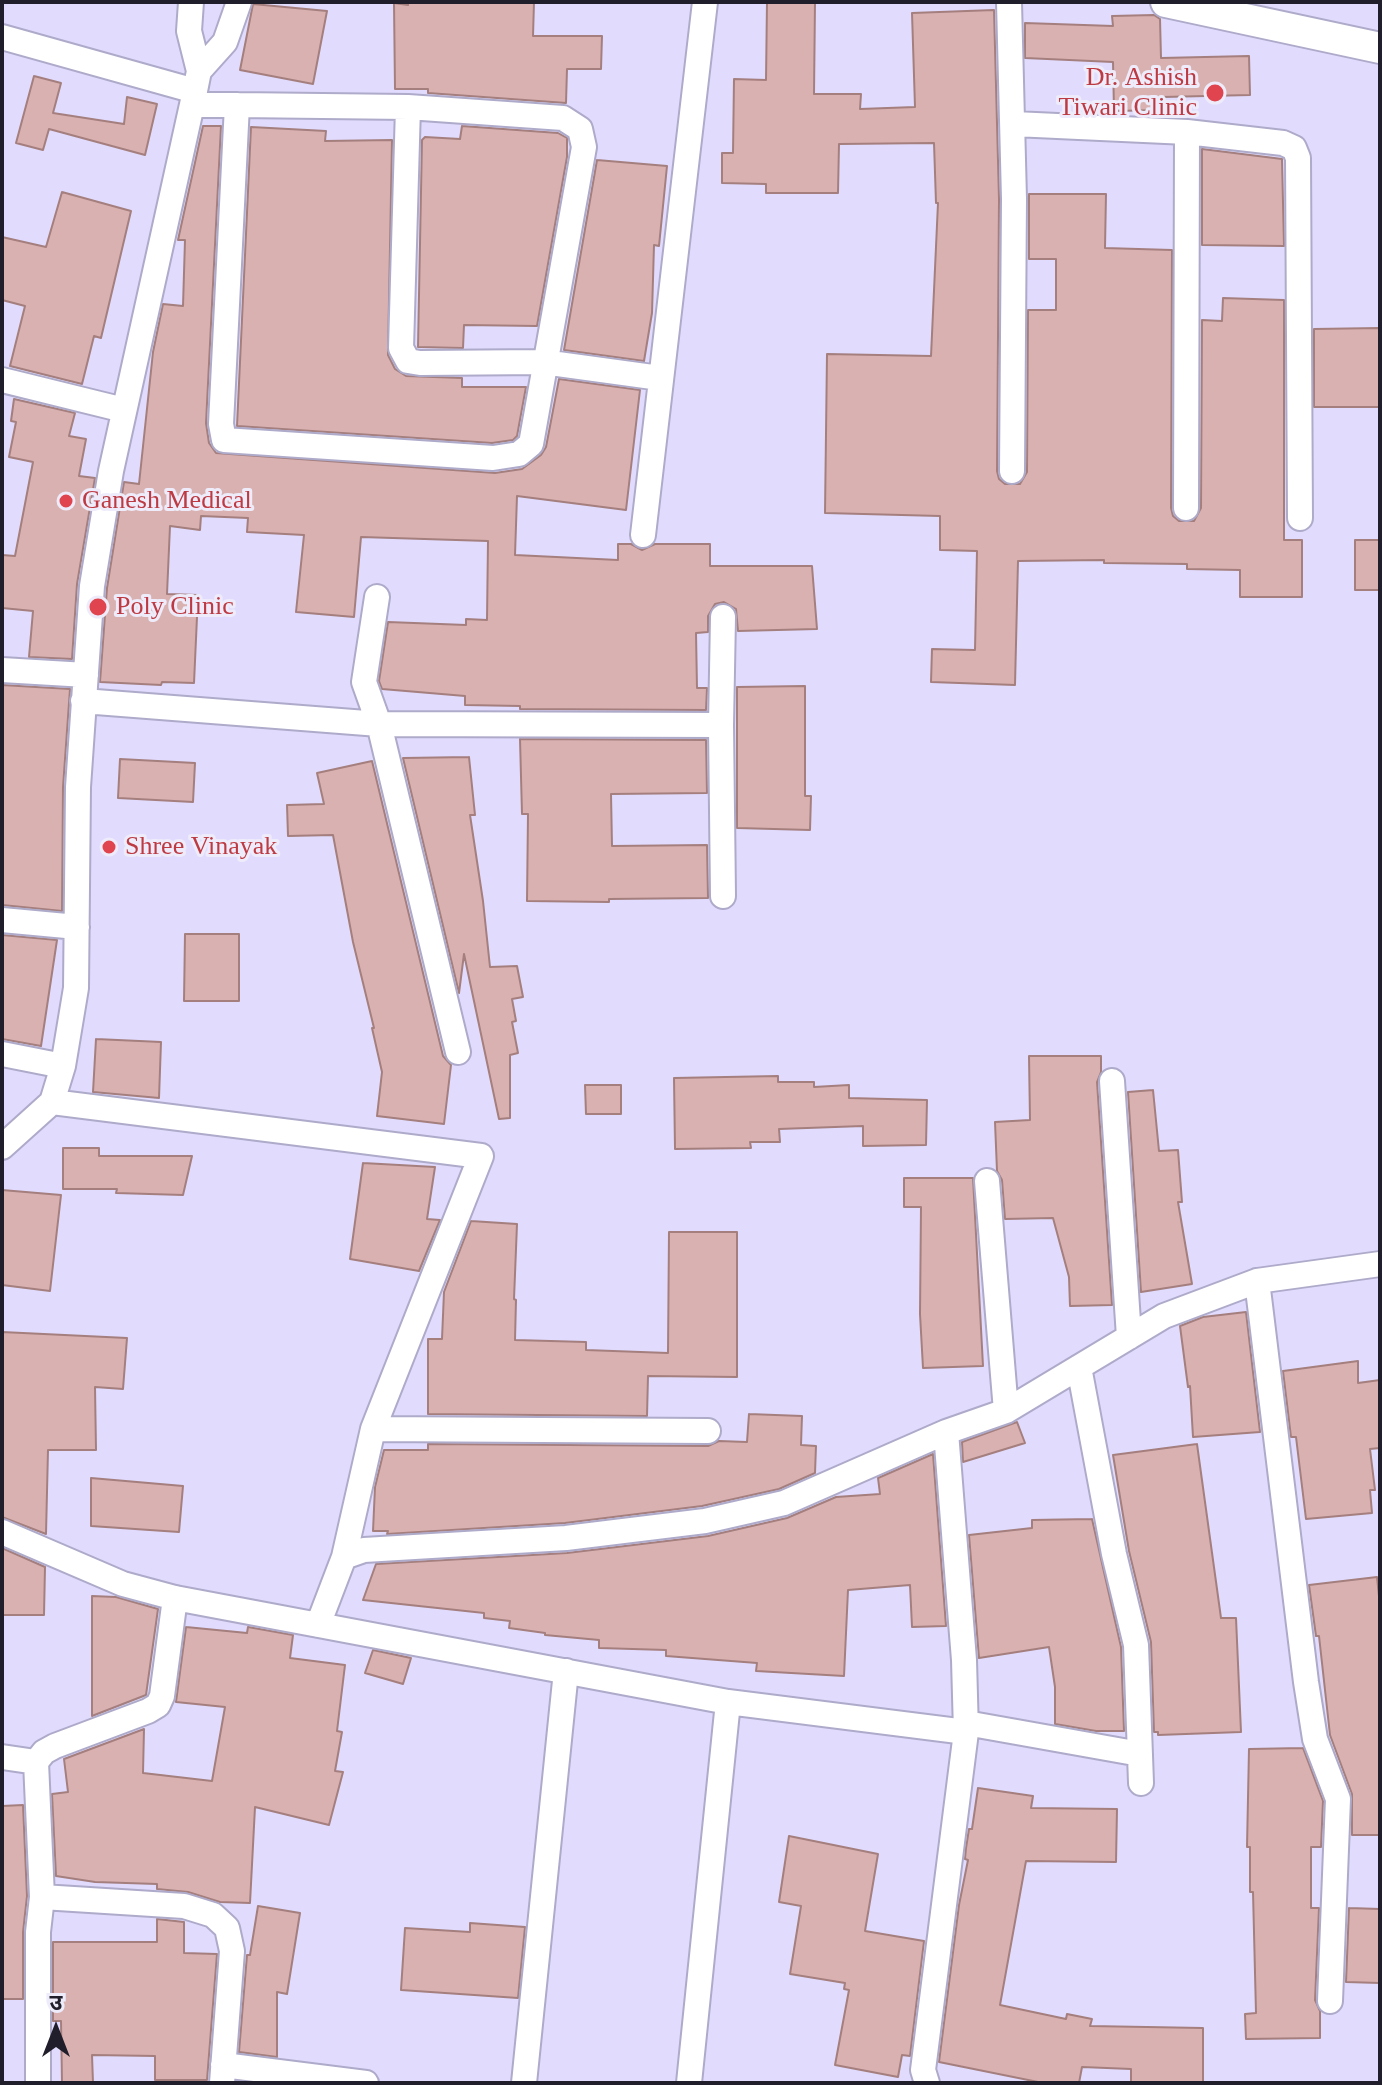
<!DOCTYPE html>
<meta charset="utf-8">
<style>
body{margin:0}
#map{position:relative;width:1382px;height:2085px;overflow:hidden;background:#e1dcfe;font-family:Georgia,"Noto Sans Devanagari",serif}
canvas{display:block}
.frame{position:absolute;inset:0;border:4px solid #1f1e2a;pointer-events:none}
.north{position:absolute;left:16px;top:1989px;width:80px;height:80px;-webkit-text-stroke:6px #eeecfa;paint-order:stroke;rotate:0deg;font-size:22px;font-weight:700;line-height:32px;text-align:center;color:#1f1e2a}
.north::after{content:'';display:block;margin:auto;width:28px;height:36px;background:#1f1e2a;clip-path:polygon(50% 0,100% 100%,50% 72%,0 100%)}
</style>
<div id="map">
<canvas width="1382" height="2085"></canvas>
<div class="frame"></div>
<div class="north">उ</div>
</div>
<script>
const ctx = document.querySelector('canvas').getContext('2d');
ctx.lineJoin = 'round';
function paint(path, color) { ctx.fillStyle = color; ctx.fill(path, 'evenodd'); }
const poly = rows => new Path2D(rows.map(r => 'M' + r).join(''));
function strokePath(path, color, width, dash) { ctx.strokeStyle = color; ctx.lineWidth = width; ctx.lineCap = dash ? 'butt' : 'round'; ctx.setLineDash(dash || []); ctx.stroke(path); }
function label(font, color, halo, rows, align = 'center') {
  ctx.font = font + ' Georgia,serif'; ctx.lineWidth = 6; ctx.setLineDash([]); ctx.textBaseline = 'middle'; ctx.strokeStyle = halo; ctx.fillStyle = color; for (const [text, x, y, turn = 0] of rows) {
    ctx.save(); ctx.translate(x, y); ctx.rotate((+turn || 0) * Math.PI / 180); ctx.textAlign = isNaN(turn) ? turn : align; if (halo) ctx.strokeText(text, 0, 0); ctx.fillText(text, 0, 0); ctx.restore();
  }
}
const building = poly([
 [408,2,534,2,533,36,602,36,601,69,567,69,566,103,428,93,428,89,395,89,394,3,408,5,408,2],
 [767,2,815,2,814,94,861,94,860,109,915,107,912,13,994,10,999,199,997,471,999,479,1005,484,1020,484,1027,472,1028,310,1056,310,1056,259,1029,259,1029,194,1106,194,1105,248,1172,250,1171,508,1173,516,1179,521,1194,521,1201,508,1202,320,1222,321,1223,298,1284,300,1284,540,1302,540,1302,597,1240,597,1240,570,1187,569,1187,564,1104,563,1104,560,1018,561,1015,685,931,682,932,649,975,650,977,551,940,550,940,516,825,513,827,354,931,356,938,203,936,203,934,143,839,144,838,193,766,193,766,184,722,183,722,153,733,153,734,79,766,80,767,2],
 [253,4,327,11,313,84,240,70,253,4],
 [1154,15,1160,19,1161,58,1249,56,1250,95,1163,97,1163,110,1114,111,1113,62,1025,58,1025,23,1113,26,1112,16,1154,15],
 [34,76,61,83,53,113,124,124,127,97,157,104,145,155,49,129,43,150,16,143,34,76],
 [203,126,221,126,206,423,209,443,216,453,495,473,522,469,541,455,546,447,559,379,640,390,626,510,517,496,515,555,618,560,618,544,631,544,642,550,655,544,710,544,710,566,812,566,817,629,738,631,736,609,724,602,715,604,708,616,708,632,696,633,697,688,707,688,706,710,520,709,520,706,465,705,465,696,382,689,379,681,388,622,466,625,466,619,487,620,488,541,361,537,354,617,296,612,304,535,247,532,248,518,201,516,200,530,170,526,167,594,198,595,194,683,162,682,161,685,100,682,107,588,124,482,139,484,153,352,163,304,183,306,185,240,178,240,203,126],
 [462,126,558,133,567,138,567,157,537,326,464,325,463,348,418,347,422,140,425,137,460,139,462,126],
 [251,127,326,131,325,141,392,140,388,355,395,369,406,376,462,378,462,387,526,387,517,436,513,440,492,443,237,426,251,127],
 [1202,149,1282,159,1284,246,1202,245,1202,149],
 [597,160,667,166,659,246,654,245,652,313,644,361,564,350,597,160],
 [62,192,131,211,101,338,94,336,82,384,10,366,25,306,2,300,2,237,46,247,62,192],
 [1380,328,1380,407,1314,407,1314,329,1380,328],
 [14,399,75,413,69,436,86,439,79,476,95,478,77,584,72,659,29,657,33,611,2,608,2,555,15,556,33,462,9,457,16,422,11,421,14,399],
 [1355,540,1380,540,1380,590,1355,590,1355,540],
 [2,685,70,689,63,787,62,911,2,905,2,685],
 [805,686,805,796,811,796,810,830,737,828,737,687,805,686],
 [520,739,706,740,707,793,611,794,612,846,707,845,708,898,609,899,609,902,527,901,528,814,522,814,520,739],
 [469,757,475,815,470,815,483,901,490,967,517,966,523,997,512,999,516,1021,512,1022,518,1053,510,1055,510,1118,499,1119,464,954,459,993,403,758,469,757],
 [120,759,195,763,193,802,118,798,120,759],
 [372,761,443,1056,451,1065,444,1124,377,1116,382,1072,372,1028,374,1028,353,942,333,835,288,836,287,805,324,804,317,773,372,761],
 [185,934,239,934,239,1001,184,1001,185,934],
 [2,935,57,940,41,1046,2,1039,2,935],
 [96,1039,161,1042,159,1098,93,1092,96,1039],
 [1029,1056,1101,1056,1101,1072,1097,1082,1112,1305,1070,1306,1069,1277,1053,1218,1005,1219,1002,1180,997,1171,995,1122,1030,1120,1029,1056],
 [778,1076,778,1082,814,1082,814,1087,849,1085,849,1098,927,1100,926,1145,863,1146,863,1126,779,1129,780,1142,750,1142,751,1148,675,1149,674,1078,778,1076],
 [585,1085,621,1085,621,1114,586,1114,585,1085],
 [1153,1090,1159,1151,1178,1150,1182,1202,1178,1202,1192,1284,1141,1292,1128,1092,1153,1090],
 [63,1148,99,1148,99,1156,192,1156,183,1195,116,1193,117,1189,63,1189,63,1148],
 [363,1163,435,1167,427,1219,440,1220,419,1271,350,1259,363,1163],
 [904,1178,973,1178,983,1366,923,1368,920,1314,921,1207,904,1207,904,1178],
 [2,1190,61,1195,50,1291,2,1285,2,1190],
 [471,1221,517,1224,514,1299,516,1300,515,1340,586,1342,586,1350,668,1353,669,1232,737,1232,737,1377,648,1376,647,1416,428,1414,428,1339,442,1339,444,1292,471,1221],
 [1246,1312,1260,1432,1193,1437,1190,1386,1188,1387,1180,1326,1203,1317,1246,1312],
 [2,1332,127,1338,123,1389,95,1387,96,1450,48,1450,46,1534,2,1517,2,1332],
 [1358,1361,1358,1383,1380,1380,1380,1448,1370,1449,1375,1490,1370,1490,1372,1513,1306,1519,1296,1437,1291,1437,1283,1371,1358,1361],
 [749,1414,802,1416,801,1445,816,1446,815,1473,779,1489,702,1506,565,1523,387,1534,388,1531,373,1531,375,1487,384,1450,428,1450,428,1444,708,1446,719,1441,747,1442,749,1414],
 [1017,1422,1025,1443,963,1462,962,1442,1017,1422],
 [1197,1444,1221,1618,1236,1618,1241,1732,1158,1735,1158,1732,1154,1732,1151,1642,1129,1551,1113,1455,1197,1444],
 [933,1454,946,1626,912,1627,910,1585,848,1590,844,1676,756,1671,757,1663,666,1656,666,1650,599,1648,599,1640,545,1635,545,1633,509,1628,510,1621,484,1618,484,1613,363,1600,376,1564,567,1553,708,1536,787,1518,836,1497,880,1494,878,1478,933,1454],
 [91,1478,183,1486,179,1532,91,1526,91,1478],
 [1092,1519,1121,1647,1124,1731,1096,1731,1055,1724,1055,1687,1049,1647,979,1658,969,1535,1032,1528,1032,1520,1092,1519],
 [2,1548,45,1567,44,1615,2,1615,2,1548],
 [1377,1577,1380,1606,1380,1835,1352,1835,1352,1794,1330,1735,1319,1636,1316,1636,1309,1585,1377,1577],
 [92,1596,116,1597,158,1609,146,1695,92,1716,92,1596],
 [186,1627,247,1633,248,1627,293,1635,290,1658,345,1665,337,1731,342,1732,335,1771,343,1772,329,1825,255,1807,250,1903,220,1902,188,1892,157,1889,157,1884,95,1882,56,1876,52,1794,68,1792,64,1759,144,1729,143,1773,212,1781,225,1707,176,1702,186,1627],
 [373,1650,411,1658,403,1684,365,1673,373,1650],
 [1303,1748,1323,1801,1321,1847,1311,1847,1311,1908,1319,1908,1315,2000,1320,2011,1320,2038,1246,2039,1245,2014,1256,2013,1253,1892,1250,1892,1250,1847,1247,1847,1249,1749,1303,1748],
 [978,1788,1033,1796,1031,1808,1117,1809,1116,1862,1026,1861,1000,2005,1066,2019,1067,2014,1092,2019,1090,2026,1203,2028,1203,2083,1131,2083,1131,2069,1082,2067,1079,2083,1043,2083,939,2062,959,1905,968,1860,965,1859,966,1848,969,1829,972,1829,978,1788],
 [23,1805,27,1896,23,1932,23,1999,2,1999,2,1806,23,1805],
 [789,1836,878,1854,865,1931,924,1941,910,2056,902,2055,898,2077,835,2065,849,1990,844,1989,845,1983,790,1974,801,1906,779,1902,789,1836],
 [258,1906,300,1913,287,1994,277,1992,277,2057,239,2052,247,1955,250,1955,258,1906],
 [1349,1908,1380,1909,1380,1983,1346,1982,1349,1908],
 [157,1919,184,1922,184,1953,217,1954,207,2080,155,2080,155,2056,92,2055,93,2083,62,2083,61,2021,53,2021,53,1942,157,1942,157,1919],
 [470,1923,525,1927,518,1998,401,1990,405,1928,470,1932,470,1923]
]);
const minor = poly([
 [1009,2,1014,199,1012,471],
 [2,37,195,91],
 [199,71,225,42,239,2],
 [192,105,237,105,408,107,563,118,580,129,584,147,531,444,519,454,493,458,224,440,221,424,237,105],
 [408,107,401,348,408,361,420,363,543,362,660,378],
 [1014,124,1187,132,1283,143,1294,148,1298,158,1300,518],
 [2,380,124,410],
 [1186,508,1187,132],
 [643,535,705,2],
 [377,597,364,682,379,724,458,1052],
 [2,670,86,675],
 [83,701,379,724,721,725,723,617],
 [721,725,723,896],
 [2,920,77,927],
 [2,1054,63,1066],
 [1112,1081,1129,1337],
 [52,1102,481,1156,373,1429,708,1431],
 [2,1147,52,1102,63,1066,76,988,78,787,92,586,111,471,195,91,199,71,189,31,191,2],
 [987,1181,1006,1411],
 [1257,1281,1306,1682,1315,1739,1338,1799,1330,2001],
 [1079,1367,1114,1554,1136,1645,1141,1783],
 [2,1532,123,1584,175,1598,728,1702,966,1732,964,1660,946,1432],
 [344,1557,373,1429],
 [318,1625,344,1557,364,1550,566,1538,705,1521,784,1503,946,1432,1006,1411,1164,1316,1257,1281,1380,1264],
 [966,1723,1140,1754],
 [2,1757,36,1762],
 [42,1897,184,1906,213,1915,227,1928,232,1951,222,2083],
 [223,2065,366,2083],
 [38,2083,38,1932,42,1897,36,1762,44,1752,55,1746,148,1711,158,1705,162,1696,175,1598],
 [524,2083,566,1671],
 [689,2083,728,1702],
 [927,2083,923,2070,966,1732]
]);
const tertiary = poly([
 [1166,2,1380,48]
]);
const markers = [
 [1215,93,10,"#e0444e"],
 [66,501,8,"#e0444e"],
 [98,607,10,"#e0444e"],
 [109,847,8,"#e0444e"]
];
const healthNames = [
 ["Dr. Ashish",1197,78,"right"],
 ["Tiwari Clinic",1197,108,"right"],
 ["Ganesh Medical",82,501],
 ["Poly Clinic",116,607],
 ["Shree Vinayak",125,847]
];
paint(building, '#d9b1b0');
strokePath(building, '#a47f7e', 2);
strokePath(minor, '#aeaaca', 28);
strokePath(tertiary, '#aeaaca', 34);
strokePath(minor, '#fff', 24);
strokePath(tertiary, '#fff', 30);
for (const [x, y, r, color] of markers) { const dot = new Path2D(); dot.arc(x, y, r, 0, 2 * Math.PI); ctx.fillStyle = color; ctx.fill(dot); strokePath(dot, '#eeecfa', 3); }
label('26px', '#be3a42', '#eeecfa', healthNames, 'left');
</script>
